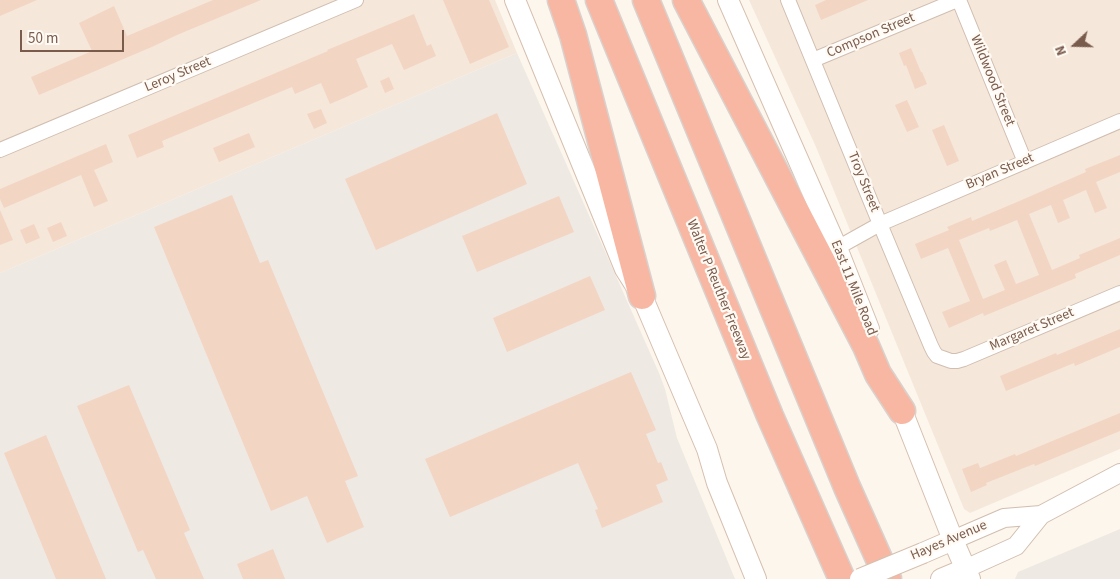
<!DOCTYPE html>
<style>
body{margin:0}
#map{position:relative;width:1120px;height:579px;overflow:hidden;background:#fdf6ec;font-family:"Source Sans 3",sans-serif}
canvas{display:block}
.north{position:absolute;left:1050px;top:20px;width:50px;height:50px;-webkit-text-stroke:4px #fffaf3;paint-order:stroke;rotate:249deg;font-size:14px;font-weight:700;line-height:20px;text-align:center;color:#7a5c4d}
.north::after{content:'';display:block;margin:auto;width:18px;height:22px;background:#7a5c4d;clip-path:polygon(50% 0,100% 100%,50% 72%,0 100%)}
.scale{position:absolute;left:20px;top:30px;width:104px;height:22px;box-sizing:border-box;border:2px solid #7a5c4d;border-top:0;padding-left:6px;font-size:15px;line-height:18px;white-space:nowrap;color:#7a5c4d;-webkit-text-stroke:4px #fffaf3;paint-order:stroke}
</style>
<div id="map">
<canvas width="1120" height="579"></canvas>
<div class="north">N</div>
<div class="scale">50 m</div>
</div>
<script>
const ctx = document.querySelector('canvas').getContext('2d');
ctx.lineJoin = 'round';
function paint(path, color) { ctx.fillStyle = color; ctx.fill(path, 'evenodd'); }
const poly = rows => new Path2D(rows.map(r => 'M' + r).join(''));
function strokePath(path, color, width, dash) { ctx.strokeStyle = color; ctx.lineWidth = width; ctx.lineCap = dash ? 'butt' : 'round'; ctx.setLineDash(dash || []); ctx.stroke(path); }
function label(font, color, halo, rows, align = 'center') {
  ctx.font = font + ' "Source Sans 3",sans-serif'; ctx.lineWidth = 4.5; ctx.setLineDash([]); ctx.textBaseline = 'middle'; ctx.strokeStyle = halo; ctx.fillStyle = color; for (const [text, x, y, turn = 0] of rows) {
    ctx.save(); ctx.translate(x, y); ctx.rotate((+turn || 0) * Math.PI / 180); ctx.textAlign = isNaN(turn) ? turn : align; if (halo) ctx.strokeText(text, 0, 0); ctx.fillText(text, 0, 0); ctx.restore();
  }
}
const residential = poly([
 [0,0,495,0,517,53,0,273],
 [749,0,1120,0,1120,449,970,513,964,509,816,147]
]);
const industrial = poly([
 [517,53,659,373,665,389,677,438,735,579,0,579,0,273],
 [1120,529,1120,579,1015,579,1018,572]
]);
const building = poly([
 [0,0,37,0,0,16],
 [213,0,261,0,177,35,154,46,39,95,31,77,92,51,79,23,114,6,127,36],
 [443,0,489,0,509,47,470,64],
 [826,0,868,0,821,20,815,5],
 [414,14,427,46,431,44,436,56,404,70,392,44,356,59,368,87,344,98,330,104,321,83,295,94,292,87,162,141,164,147,137,158,128,135,328,51,327,50],
 [911,48,921,72,922,72,927,84,915,89,906,65,904,66,899,53],
 [389,77,394,89,385,93,380,81],
 [907,100,919,127,907,132,895,105],
 [321,109,327,123,314,129,307,114],
 [497,113,527,184,376,250,345,179],
 [944,125,959,161,947,166,932,130],
 [249,133,255,147,219,162,213,148],
 [106,144,113,162,94,170,108,201,94,207,81,175,4,208,0,199,0,189],
 [1120,155,1120,172,1096,182,1107,208,1095,213,1086,190,1063,200,1070,218,1058,223,1051,205,1029,214,1052,270,1080,258,1079,255,1120,238,1120,255,1075,274,1076,278,984,316,983,313,949,328,942,312,970,301,948,248,921,259,915,244,949,230,947,227,971,217,972,221,1017,202,1086,172,1085,169],
 [1017,220,1039,275,1016,284,1006,260,994,265,1005,290,983,299,959,240,989,228,990,231],
 [232,195,260,263,268,260,358,476,345,481,364,527,327,543,307,496,271,511,154,227],
 [559,196,574,232,477,272,462,236],
 [0,210,13,240,0,245],
 [61,222,67,236,53,242,47,228],
 [34,224,40,238,26,244,20,230],
 [590,276,605,310,507,352,493,318],
 [1120,329,1120,347,1075,366,1074,363,1006,391,1000,376,1056,353,1057,355],
 [631,372,656,430,646,434,658,463,661,462,668,480,656,485,663,502,602,528,595,510,598,509,578,463,450,517,425,459],
 [129,385,190,530,184,533,204,579,156,579,143,550,138,552,77,406],
 [1120,413,1120,431,1035,466,1034,464,986,483,987,485,971,492,962,469,978,463,980,468,1015,454,1016,456],
 [46,435,106,579,56,579,4,453],
 [273,549,285,579,243,579,237,564]
]);
const minor = poly([
 [788,0,880,224,931,346,934,352,937,356,951,361,957,361,964,359,1120,293],
 [959,0,1025,162],
 [813,60,957,0],
 [0,150,356,0],
 [837,248,880,224,1120,121]
]);
const tertiary = poly([
 [953,540,1004,518,1041,515],
 [965,569,1016,546,1041,515,1120,473]
]);
const secondary = poly([
 [515,0,625,269,642,296,707,449,717,483,756,579],
 [728,0,837,248,869,329],
 [897,398,953,540,970,579],
 [923,553,953,540],
 [941,579,965,569]
]);
const motorway = poly([
 [561,0,573,35,642,296],
 [599,0,770,416,842,579],
 [646,0,847,487,888,579],
 [686,0,866,346,878,374,902,411]
]);
const secondaryBridge = poly([
 [860,579,923,553]
]);
const streetNames = [
 ["Compson Street",871,36,-23],
 ["Leroy Street",178,75,-23],
 ["Wildwood Street",992,81,68],
 ["Bryan Street",1000,172,-23],
 ["Troy Street",863,182,68],
 ["East 11 Mile Road",853,288,68],
 ["Walter P Reuther Freeway",718,290,68],
 ["Margaret Street",1032,330,-23],
 ["Hayes Avenue",949,541,-23]
];
paint(residential, '#f5e8da');
paint(industrial, '#efe9e4');
paint(building, '#f3d5c3');
strokePath(minor, '#d1beb0', 16);
strokePath(tertiary, '#d1beb0', 20);
strokePath(secondary, '#d6c0b0', 22);
strokePath(motorway, '#dad1cd', 29);
strokePath(minor, '#fff', 14);
strokePath(tertiary, '#fff', 18);
strokePath(secondary, '#fff', 20);
strokePath(motorway, '#f7b7a3', 26);
strokePath(secondaryBridge, '#d6c0b0', 22, []);
strokePath(secondaryBridge, '#fff', 20);
label('14px', '#7a5c4d', '#fffaf3', streetNames);
</script>
